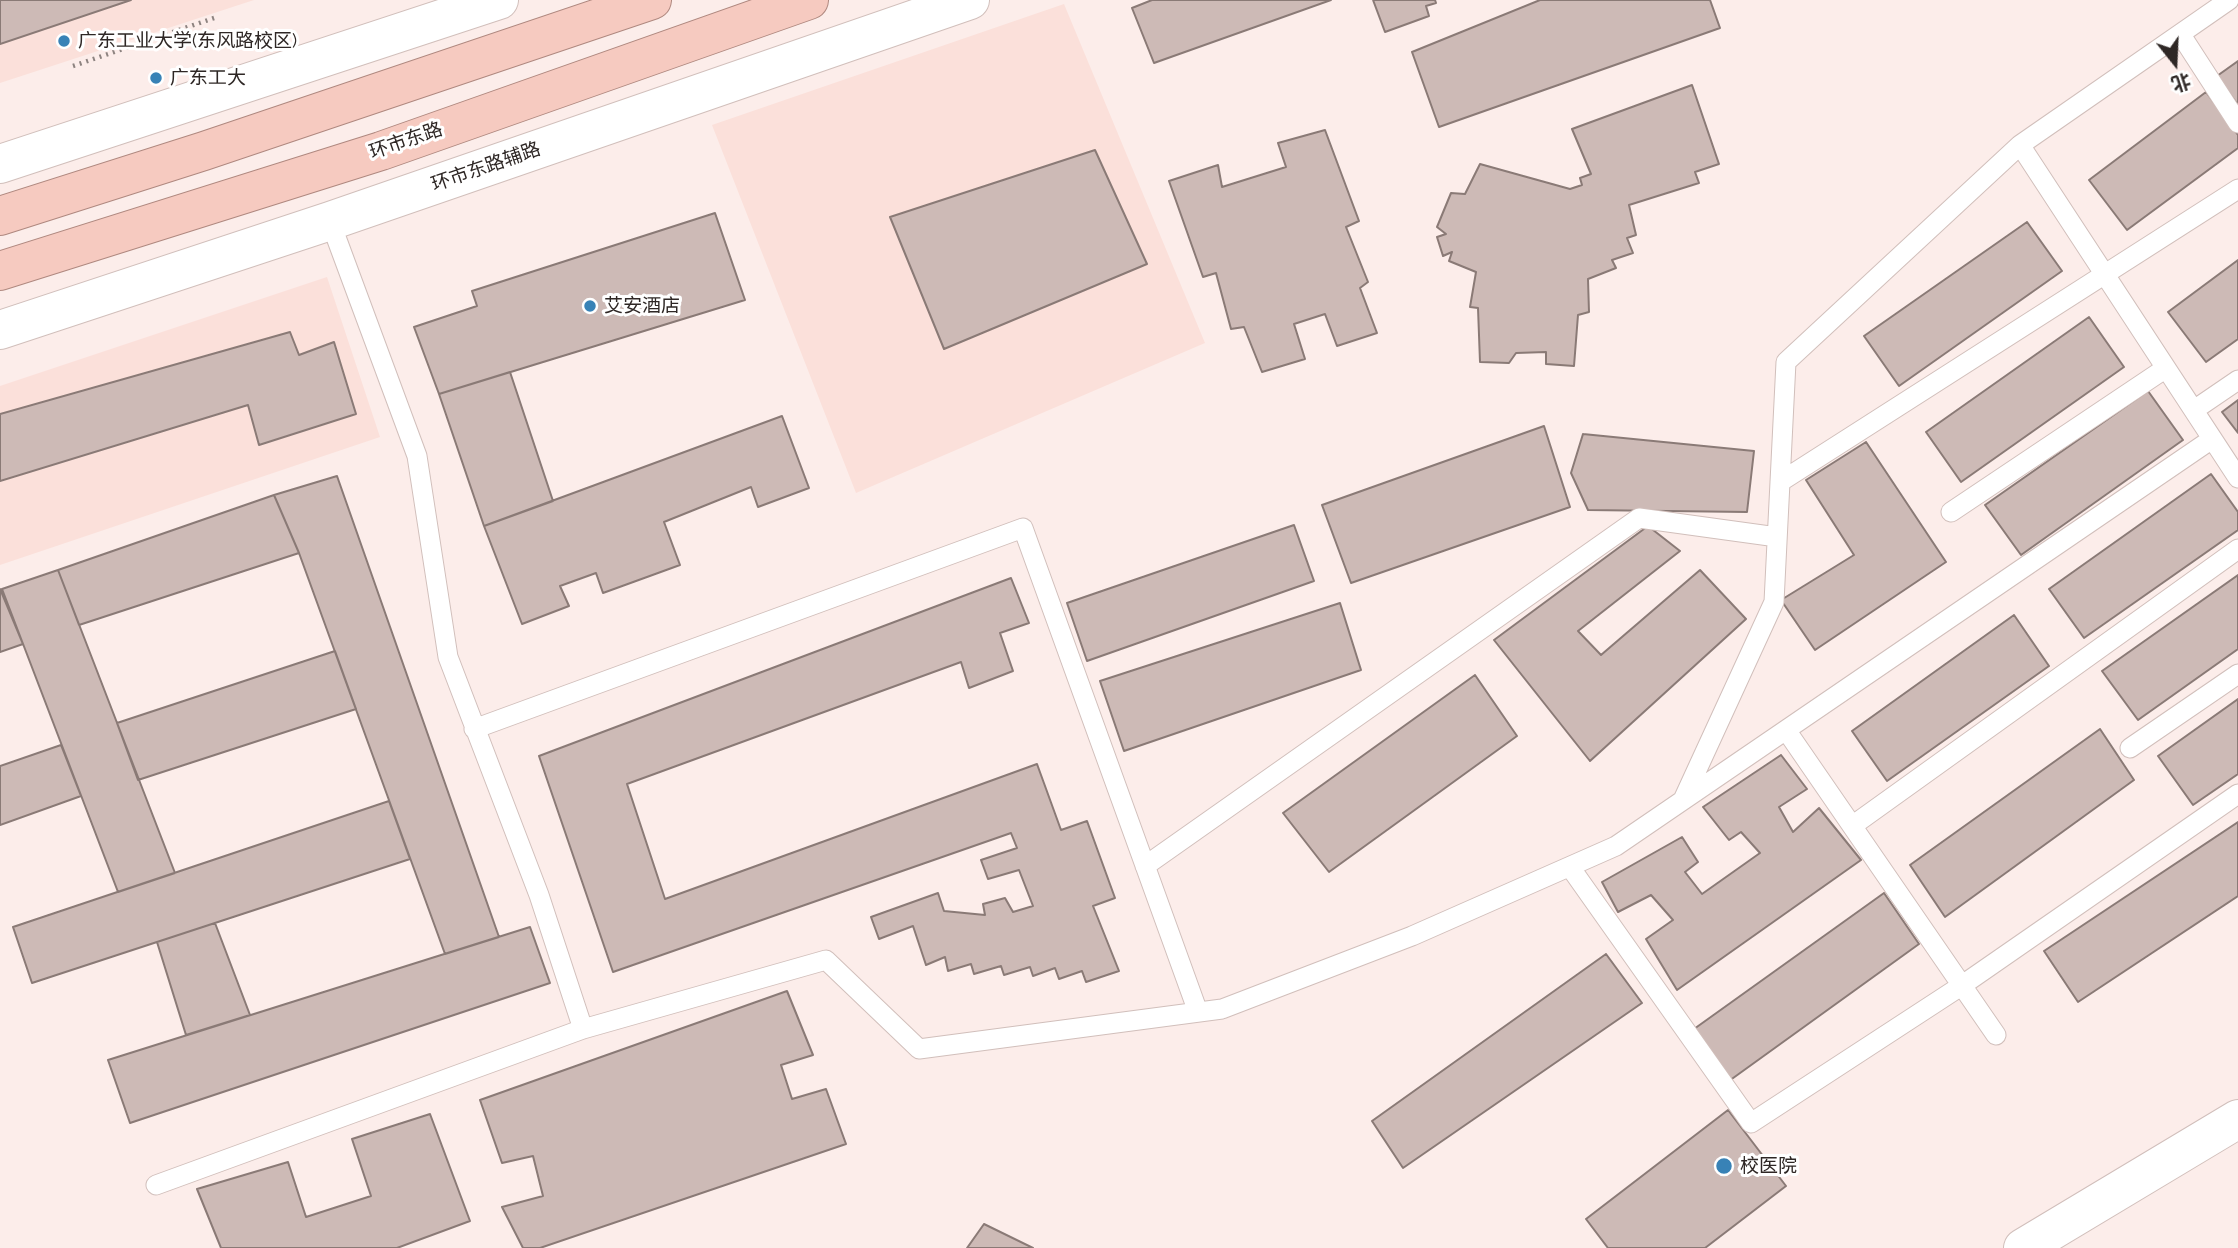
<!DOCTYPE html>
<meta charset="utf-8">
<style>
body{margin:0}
#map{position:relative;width:2238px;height:1248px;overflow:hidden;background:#fcedea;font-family:Raleway,"Noto Sans SC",sans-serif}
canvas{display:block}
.north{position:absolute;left:2140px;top:28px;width:70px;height:70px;-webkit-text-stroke:5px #fff;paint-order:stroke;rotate:162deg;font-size:19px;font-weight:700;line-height:28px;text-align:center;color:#2e2725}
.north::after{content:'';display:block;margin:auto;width:24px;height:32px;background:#2e2725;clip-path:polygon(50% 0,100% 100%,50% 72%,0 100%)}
</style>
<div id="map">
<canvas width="2238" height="1248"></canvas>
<div class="north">北</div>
</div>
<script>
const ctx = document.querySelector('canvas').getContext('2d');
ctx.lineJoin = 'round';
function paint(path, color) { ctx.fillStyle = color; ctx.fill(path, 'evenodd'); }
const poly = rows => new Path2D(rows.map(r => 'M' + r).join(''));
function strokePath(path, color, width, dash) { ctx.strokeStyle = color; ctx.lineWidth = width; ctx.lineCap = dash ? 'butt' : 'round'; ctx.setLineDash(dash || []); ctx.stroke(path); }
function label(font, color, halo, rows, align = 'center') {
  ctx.font = font + ' Raleway,"Noto Sans SC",sans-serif'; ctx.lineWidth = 6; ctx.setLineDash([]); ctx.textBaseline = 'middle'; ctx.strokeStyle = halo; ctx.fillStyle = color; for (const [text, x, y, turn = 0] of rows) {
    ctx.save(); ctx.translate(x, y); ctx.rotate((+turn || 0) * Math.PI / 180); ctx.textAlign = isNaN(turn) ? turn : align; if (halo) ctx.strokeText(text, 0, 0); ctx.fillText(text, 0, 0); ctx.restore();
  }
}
const built = poly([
 [0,0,254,0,0,83],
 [1064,4,1205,343,856,493,712,125],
 [327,277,380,437,0,565,0,386]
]);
const building = poly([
 [0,0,131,0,0,44,0,0],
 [1152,0,1331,0,1154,63,1132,8,1152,0],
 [1373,0,1435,0,1436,3,1426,6,1429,16,1385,32,1373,0],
 [1540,0,1710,0,1720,28,1439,127,1412,52,1540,0],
 [2238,61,2238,105,2217,76,2238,61],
 [1692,85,1719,164,1695,172,1699,183,1629,205,1636,235,1627,238,1633,253,1612,260,1616,268,1588,279,1589,312,1578,315,1574,366,1546,364,1546,352,1516,353,1509,363,1480,362,1478,308,1470,307,1476,272,1449,261,1452,252,1443,256,1437,237,1446,234,1437,227,1451,193,1465,194,1480,164,1570,189,1582,185,1580,178,1591,174,1572,129,1692,85],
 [2206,92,2238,135,2238,148,2127,230,2089,180,2206,92],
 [1325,130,1359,221,1346,227,1368,282,1360,288,1377,333,1337,346,1325,314,1294,324,1305,359,1262,372,1244,327,1231,329,1216,273,1203,277,1169,181,1218,165,1222,187,1286,167,1278,143,1325,130],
 [1095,150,1147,264,944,349,890,217,1095,150],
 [715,213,745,300,439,394,414,327,477,306,472,291,715,213],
 [2027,222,2062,271,1899,386,1864,336,2027,222],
 [2238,260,2238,339,2206,362,2168,312,2238,260],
 [2089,317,2124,367,1961,482,1926,432,2089,317],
 [290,332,299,355,334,342,356,414,259,445,248,405,0,481,0,414,290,332],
 [510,372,553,501,484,526,439,394,510,372],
 [2148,391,2183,440,2021,555,1985,505,2148,391],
 [2238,400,2238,433,2222,412,2238,400],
 [782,416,809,488,758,507,751,487,664,522,680,565,603,593,596,573,560,586,569,606,522,624,484,526,782,416],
 [1544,426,1570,507,1351,583,1322,505,1544,426],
 [1583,434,1754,451,1747,512,1588,510,1571,473,1583,434],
 [1866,442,1946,562,1815,650,1781,600,1854,555,1806,480,1866,442],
 [2211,474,2238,512,2238,530,2084,638,2049,589,2211,474],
 [337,476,499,937,445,954,299,553,274,495,337,476],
 [274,495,299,553,79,625,58,570,274,495],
 [1294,525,1314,581,1087,661,1067,603,1294,525],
 [1648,526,1680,551,1578,631,1601,655,1700,570,1746,619,1590,761,1494,640,1648,526],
 [58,570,175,873,118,892,2,589,58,570],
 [2238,575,2238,649,2138,720,2102,671,2238,575],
 [1011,578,1029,623,1000,633,1013,671,969,688,961,662,627,784,665,899,1037,764,1061,830,1087,821,1115,898,1093,906,1119,971,1086,982,1082,971,1059,979,1055,968,1033,976,1030,967,1004,975,1001,966,974,974,971,964,948,971,945,957,926,965,913,926,879,939,871,917,938,893,944,911,985,915,983,904,1005,898,1013,912,1033,906,1019,870,988,879,981,860,1017,848,1011,833,613,972,539,756,1011,578],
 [0,589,23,644,0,652,0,589],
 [1340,603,1361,670,1124,751,1100,681,1340,603],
 [2014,615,2049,666,1887,781,1852,731,2014,615],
 [335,651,356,709,138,780,117,723,335,651],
 [1475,675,1517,736,1329,872,1283,813,1475,675],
 [2238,699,2238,774,2193,805,2158,756,2238,699],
 [2100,729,2134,780,1945,917,1910,865,2100,729],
 [61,745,81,796,0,825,0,766,61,745],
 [1781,755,1807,789,1779,807,1793,832,1819,808,1861,860,1677,990,1646,939,1673,920,1651,895,1618,912,1602,882,1682,837,1698,862,1685,872,1702,894,1760,853,1741,832,1729,840,1703,807,1781,755],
 [389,801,410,859,32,983,13,927,389,801],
 [2238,822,2238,896,2078,1002,2044,951,2238,822],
 [1884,893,1919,944,1729,1081,1694,1029,1884,893],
 [215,923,250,1015,186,1035,157,942,215,923],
 [530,927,550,983,130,1123,108,1060,530,927],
 [1606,954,1642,1003,1403,1168,1372,1121,1606,954],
 [787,991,813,1055,781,1065,792,1099,826,1089,846,1144,540,1248,523,1248,502,1207,543,1196,533,1156,502,1163,480,1100,787,991],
 [1728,1110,1786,1186,1705,1248,1608,1248,1586,1219,1728,1110],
 [430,1114,470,1221,397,1248,221,1248,197,1189,288,1162,306,1217,371,1196,352,1139,430,1114],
 [984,1224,1033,1248,967,1248,984,1224]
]);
const path = poly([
 [73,66,217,17]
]);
const service = poly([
 [2181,35,2238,123],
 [2020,145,2238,478],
 [330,221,417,456,448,657,539,895,583,1029],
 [2194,410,2238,380],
 [1780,482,2238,189],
 [1951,512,2166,368],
 [474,729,1023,528,1198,1012],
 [1786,730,1996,1035],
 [2130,748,2238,674],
 [1683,800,1774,602,1786,362,2020,145,2229,0],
 [1852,826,2238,549],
 [1145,866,1639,518,1777,537],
 [1570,867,1751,1123,1961,986,2238,794],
 [156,1185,583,1029,826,960,919,1049,1222,1009,1412,936,1616,846,2212,439]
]);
const minor = poly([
 [2023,1248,2238,1119]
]);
const secondary = poly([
 [0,164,499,0],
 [0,330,330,221,970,0]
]);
const trunk = poly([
 [0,216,204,151,652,0],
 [0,271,381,151,809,0]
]);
const markers = [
 [64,41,7,"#3882b6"],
 [156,78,7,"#3882b6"],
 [590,306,7,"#3882b6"],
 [1724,1166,9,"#3882b6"]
];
const poiNames = [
 ["广东工业大学(东风路校区)",78,41],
 ["广东工大",170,78],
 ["艾安酒店",604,306],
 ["校医院",1740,1166]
];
const streetNames = [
 ["环市东路",406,141,-19],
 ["环市东路辅路",486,167,-19]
];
paint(built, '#fbe0da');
paint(building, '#cdbab6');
strokePath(building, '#8a7a76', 2);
strokePath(service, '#d1bfbb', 21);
strokePath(minor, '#d1bfbb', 40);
strokePath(secondary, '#d1bfbb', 40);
strokePath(trunk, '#af887f', 40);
strokePath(path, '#8d8380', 4.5, [2, 5]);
strokePath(service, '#fff', 19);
strokePath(minor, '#fff', 38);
strokePath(secondary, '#fff', 38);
strokePath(trunk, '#f6cac0', 38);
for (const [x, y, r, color] of markers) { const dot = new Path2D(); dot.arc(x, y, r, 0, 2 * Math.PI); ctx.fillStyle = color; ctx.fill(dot); strokePath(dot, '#fff', 2.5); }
label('19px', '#2e2725', '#fff', poiNames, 'left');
label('19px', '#2e2725', '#fff', streetNames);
</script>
